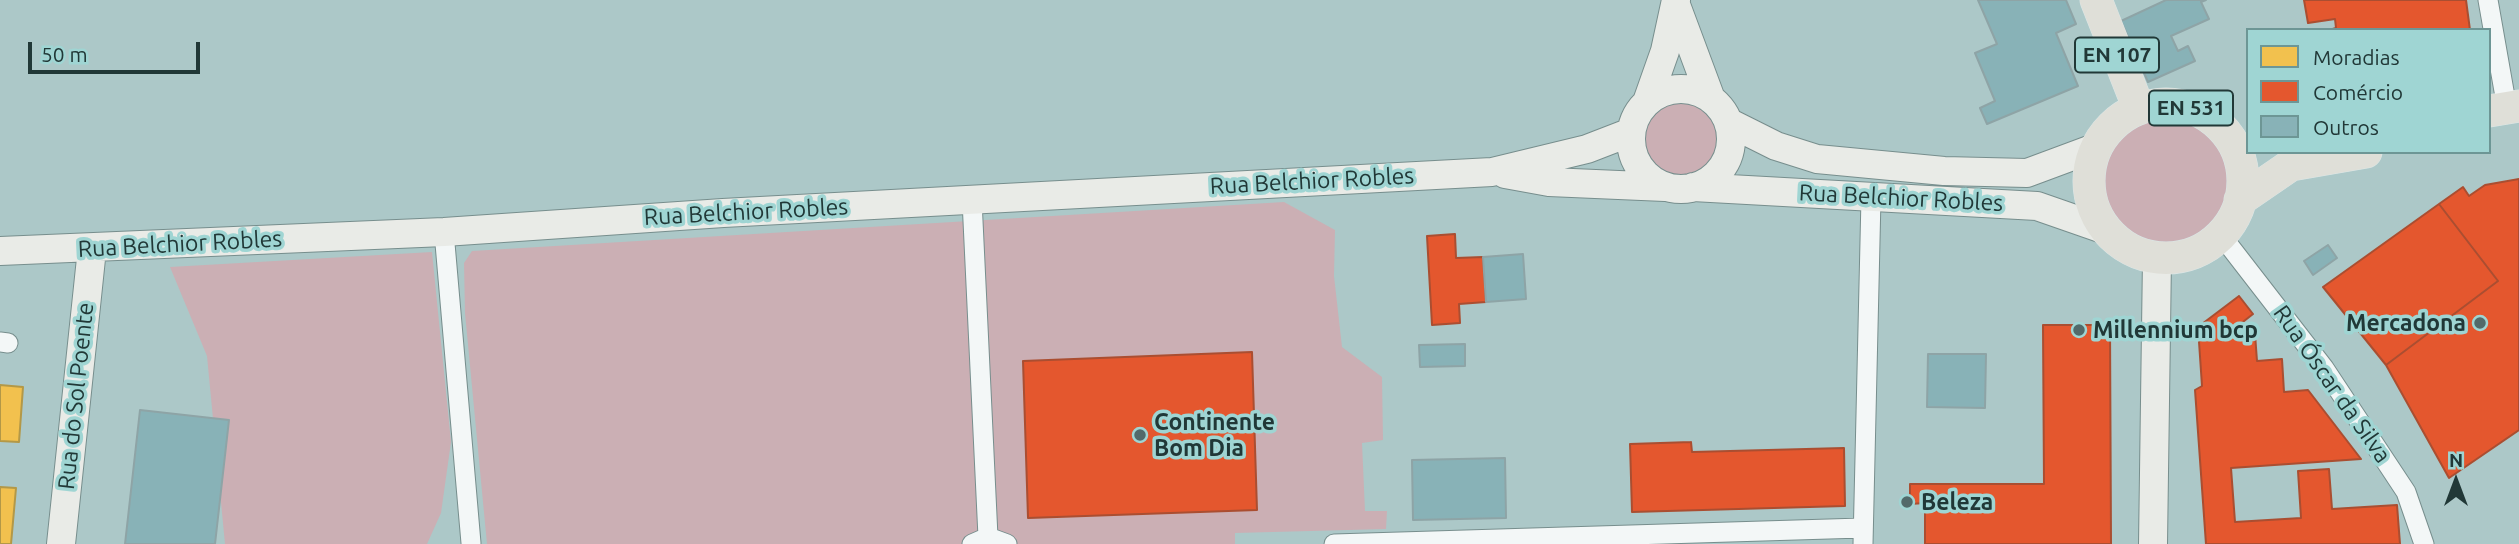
<!DOCTYPE html>
<meta charset="utf-8">
<style>
body{margin:0}
#map{position:relative;width:2519px;height:544px;overflow:hidden;background:#acc8c8;font-family:Ubuntu,sans-serif}
canvas{display:block}
.legend{position:absolute;left:2246px;top:28px;width:245px;height:126px;box-sizing:border-box;background:#9fd5d3;border:2px solid #6d9695;margin:0;padding:9px 12px;list-style:none;font-size:21px;color:#213837}
.legend li{display:flex;align-items:center;gap:14px;height:35px}
.legend b{width:35px;border:2px solid #6d9695}
.north{position:absolute;left:2421px;top:446px;width:70px;height:70px;-webkit-text-stroke:5px #9fd5d3;paint-order:stroke;rotate:0deg;font-size:19px;font-weight:700;line-height:28px;text-align:center;color:#213837}
.north::after{content:'';display:block;margin:auto;width:24px;height:32px;background:#213837;clip-path:polygon(50% 0,100% 100%,50% 72%,0 100%)}
.scale{position:absolute;left:28px;top:42px;width:172px;height:32px;box-sizing:border-box;border:4px solid #213837;border-top:0;padding-left:9px;font-size:21px;line-height:24px;white-space:nowrap;color:#213837;-webkit-text-stroke:5px #9fd5d3;paint-order:stroke}
</style>
<div id="map">
<canvas width="2519" height="544"></canvas>
<ul class="legend">
<li><b style="height:19px;background:#f2c14e"></b>Moradias</li>
<li><b style="height:19px;background:#e4572e"></b>Comércio</li>
<li><b style="height:19px;background:#88b2b7"></b>Outros</li>
</ul>
<div class="north">N</div>
<div class="scale">50 m</div>
</div>
<script>
const ctx = document.querySelector('canvas').getContext('2d');
ctx.lineJoin = 'round';
function paint(path, color) { ctx.fillStyle = color; ctx.fill(path, 'evenodd'); }
const poly = rows => new Path2D(rows.map(r => 'M' + r).join(''));
function strokePath(path, color, width, dash) { ctx.strokeStyle = color; ctx.lineWidth = width; ctx.lineCap = dash ? 'butt' : 'round'; ctx.setLineDash(dash || []); ctx.stroke(path); }
function label(font, color, halo, rows, align = 'center') {
  ctx.font = font + ' Ubuntu,sans-serif'; ctx.lineWidth = 7; ctx.setLineDash([]); ctx.textBaseline = 'middle'; ctx.strokeStyle = halo; ctx.fillStyle = color; for (const [text, x, y, turn = 0] of rows) {
    ctx.save(); ctx.translate(x, y); ctx.rotate((+turn || 0) * Math.PI / 180); ctx.textAlign = isNaN(turn) ? turn : align; if (halo) ctx.strokeText(text, 0, 0); ctx.fillText(text, 0, 0); ctx.restore();
  }
}
const green = poly([
 '1643 137a38 38 0 1 1 76 0a38 38 0 1 1-76 0Z',
 '2104 180a63 63 0 1 1 126 0a63 63 0 1 1-126 0Z',
 [1284,202,1335,230,1334,276,1342,347,1382,377,1383,440,1362,443,1365,511,1387,511,1386,529,1235,533,1235,544,487,544,465,313,464,263,472,251],
 [432,252,451,442,441,513,427,544,225,544,207,356,170,267]
]);
const homes = poly([
 [0,385,23,387,19,442,0,441,0,385],
 [0,487,16,488,11,544,0,544,0,487]
]);
const shops = poly([
 [2304,0,2466,0,2470,30,2329,30,2336,28,2335,19,2308,23,2304,0],
 [2519,179,2519,430,2449,478,2386,365,2498,281,2439,204,2463,187,2469,196,2485,185,2519,179],
 [2439,204,2498,281,2386,365,2323,287,2439,204],
 [1455,234,1456,258,1483,257,1486,302,1459,304,1460,323,1432,325,1427,236,1455,234],
 [2239,296,2253,314,2225,336,2255,334,2257,361,2282,359,2284,392,2308,390,2361,459,2231,468,2235,522,2301,518,2298,471,2329,469,2332,509,2397,505,2400,544,2206,544,2195,390,2202,386,2198,327,2239,296],
 [2043,325,2110,325,2111,544,1925,544,1925,503,1910,504,1910,484,2044,484,2043,325],
 [1252,352,1257,510,1028,518,1023,361,1252,352],
 [1691,442,1692,452,1844,448,1845,506,1632,512,1630,444,1691,442]
]);
const building = poly([
 [1978,0,2066,0,2076,24,2056,33,2078,86,1987,124,1980,108,1995,101,1975,53,1997,44,1978,0],
 [2166,0,2206,0,2201,2,2209,19,2171,36,2178,51,2188,46,2195,61,2148,82,2121,21,2166,0],
 [2328,245,2337,258,2313,275,2304,261,2328,245],
 [1523,254,1526,299,1486,302,1483,257,1523,254],
 [1465,344,1465,366,1420,367,1419,345,1465,344],
 [1928,354,1986,354,1985,408,1927,407,1928,354],
 [140,410,229,420,215,544,125,544,140,410],
 [1505,458,1506,518,1413,520,1412,460,1505,458]
]);
const street = poly([
 [2488,0,2507,108],
 [972,200,988,537],
 [444,232,471,543],
 [2221,235,2324,368,2406,492,2424,544],
 [0,342,8,343],
 [972,544,988,537,1007,544],
 [1334,544,1862,528],
 [1863,544,1871,198]
]);
const secondary = poly([
 [1676,5,1711,99],
 '1631 139a50 50 0 1 1 100 0a50 50 0 1 1-100 0Z',
 [1647,102,1665,51,1676,0],
 [1728,122,1776,146,1817,159,1944,171,2027,173,2097,147],
 [1505,174,1549,182,1665,187],
 [1693,187,2037,206,2106,230],
 [0,251,444,232,723,213,1492,172,1587,149,1631,132],
 [61,544,92,249],
 [2153,544,2157,258]
]);
const primary = poly([
 [2096,0,2139,109],
 '2089 181a77 77 0 1 1 154 0a77 77 0 1 1-154 0Z',
 [2489,111,2519,106],
 [2240,200,2291,165,2366,152]
]);
const markers = [
 [2480,323,7,"#526a6a"],
 [2079,330,7,"#526a6a"],
 [1140,435,7,"#526a6a"],
 [1907,502,7,"#526a6a"]
];
const shields = [
 [2117,55,84],
 [2191,108,84]
];
const shieldNames = [
 ["EN 107",2117,55],
 ["EN 531",2191,108]
];
const streetNames = [
 ["Rua Belchior Robles",1312,181,-3],
 ["Rua Belchior Robles",1901,198,3],
 ["Rua Belchior Robles",746,212,-3],
 ["Rua Belchior Robles",180,244,-3],
 ["Rua Óscar da Silva",2332,384,55],
 ["Rua do Sol Poente",76,396,-84]
];
const poiNames = [
 ["Mercadona",2466,323,"right"],
 ["Millennium bcp",2093,330],
 ["Continente",1154,422],
 ["Bom Dia",1154,448],
 ["Beleza",1921,502]
];
paint(green, '#cbafb4');
paint(homes, '#f2c14e');
strokePath(homes, '#b39847', 2);
paint(shops, '#e4572e');
strokePath(shops, '#aa4e31', 2);
paint(building, '#88b2b7');
strokePath(building, '#8ea4a6', 2);
strokePath(street, '#778e8d', 21);
strokePath(secondary, '#778e8d', 30);
strokePath(primary, '#dae6e6', 33);
strokePath(street, '#f3f7f7', 19);
strokePath(secondary, '#e9ebe7', 28);
strokePath(primary, '#dfdfd8', 32);
for (const [x, y, r, color] of markers) { const dot = new Path2D(); dot.arc(x, y, r, 0, 2 * Math.PI); ctx.fillStyle = color; ctx.fill(dot); strokePath(dot, '#9fd5d3', 2.5); }
for (const [x, y, w] of shields) { const box = new Path2D(); box.roundRect(x - w / 2, y - 17.5, w, 35, 5); ctx.fillStyle = '#9fd5d3'; ctx.fill(box); strokePath(box, '#213837', 2); }
label('bold 21px', '#213837', null, shieldNames);
label('23px', '#213837', '#9fd5d3', streetNames);
label('bold 23px', '#213837', '#9fd5d3', poiNames, 'left');
</script>
